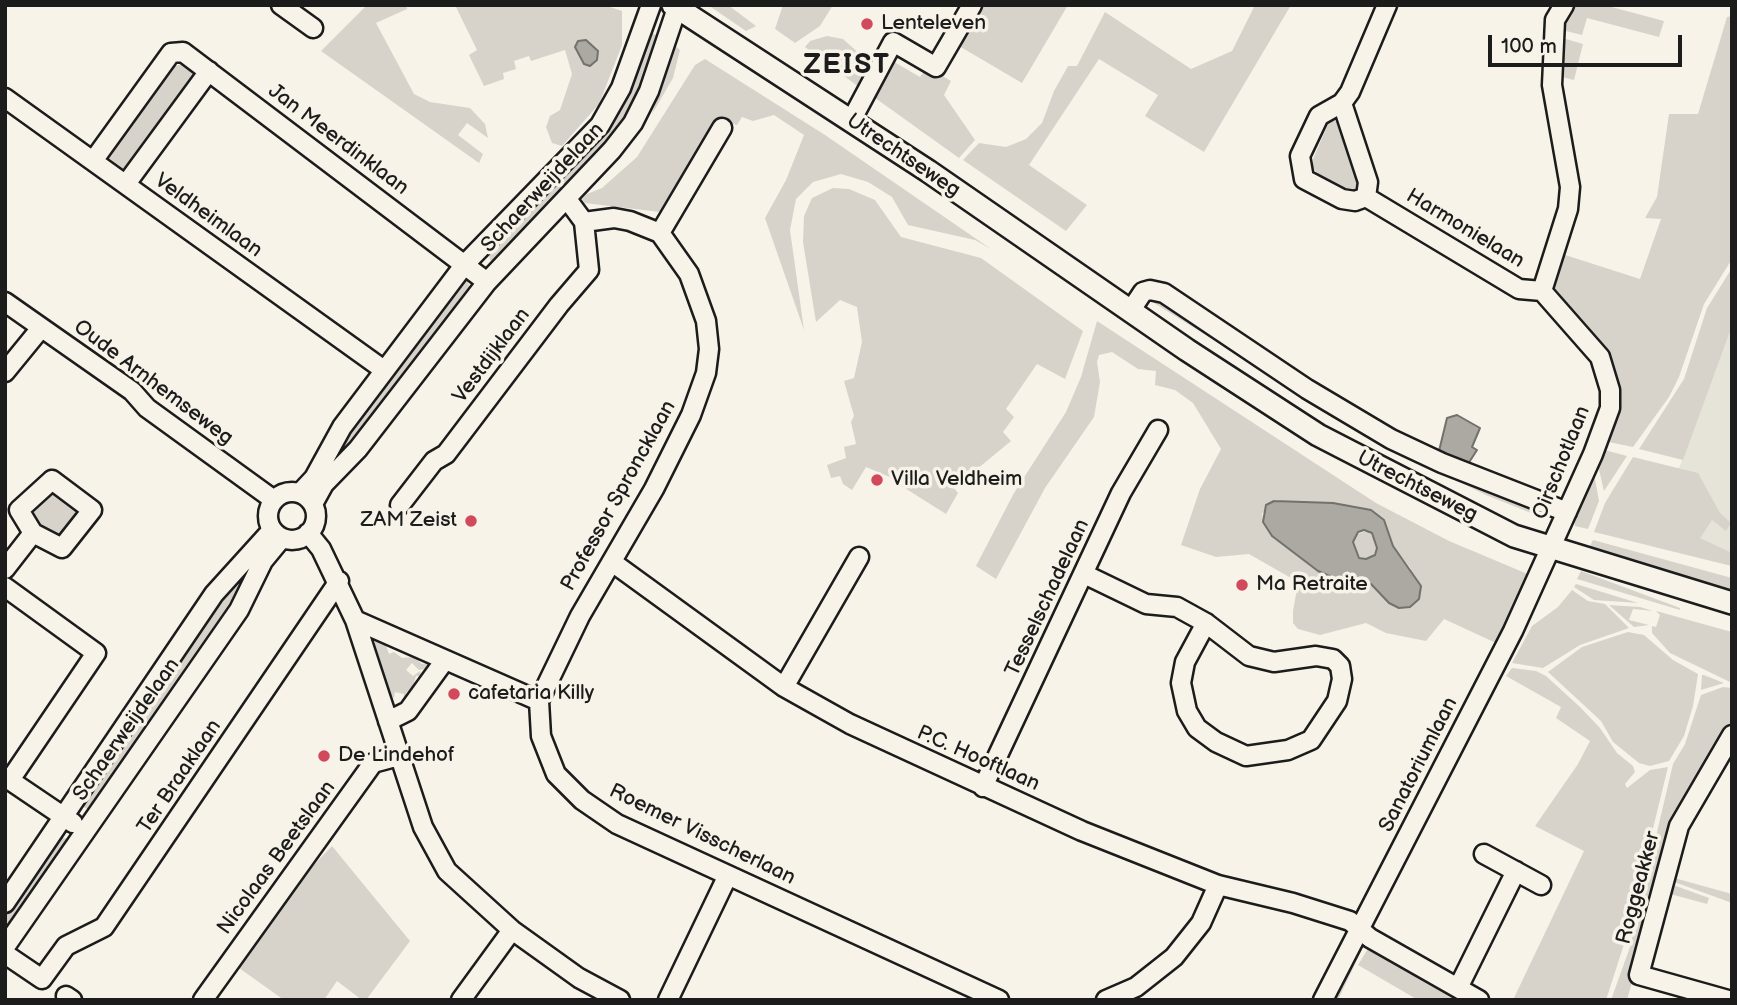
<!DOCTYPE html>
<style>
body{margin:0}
#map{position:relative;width:1737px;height:1005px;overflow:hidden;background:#f7f3e8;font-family:"Balsamiq Sans",sans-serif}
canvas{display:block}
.frame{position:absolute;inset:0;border:7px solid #1c1c1c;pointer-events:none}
.scale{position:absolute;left:1488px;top:35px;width:194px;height:32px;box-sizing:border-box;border:4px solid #1c1c1c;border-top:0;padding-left:9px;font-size:21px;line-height:24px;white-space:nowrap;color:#1c1c1c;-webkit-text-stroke:5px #f7f3e8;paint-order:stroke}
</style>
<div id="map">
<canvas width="1737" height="1005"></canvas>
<div class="frame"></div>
<div class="scale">100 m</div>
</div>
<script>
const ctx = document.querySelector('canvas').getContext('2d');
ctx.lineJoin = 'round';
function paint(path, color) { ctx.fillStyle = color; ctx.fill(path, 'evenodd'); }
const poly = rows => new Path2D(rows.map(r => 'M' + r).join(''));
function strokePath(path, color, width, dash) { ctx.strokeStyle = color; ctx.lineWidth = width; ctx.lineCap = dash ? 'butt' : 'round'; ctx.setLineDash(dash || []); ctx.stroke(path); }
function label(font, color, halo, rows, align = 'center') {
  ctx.font = font + ' "Balsamiq Sans",sans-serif'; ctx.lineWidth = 7; ctx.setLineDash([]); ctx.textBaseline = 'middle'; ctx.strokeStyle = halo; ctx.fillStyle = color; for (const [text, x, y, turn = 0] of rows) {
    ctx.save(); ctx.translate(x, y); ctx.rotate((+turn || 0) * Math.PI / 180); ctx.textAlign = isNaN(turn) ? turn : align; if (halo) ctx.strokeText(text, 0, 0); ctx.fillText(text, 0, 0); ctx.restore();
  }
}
const built = poly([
 [1732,326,1732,566,1650,546]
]);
const green = poly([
 [367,5,406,5,407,9,376,23,414,94,430,102,470,108,485,124,488,138,467,123,458,135,483,154,479,163,321,51],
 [455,5,604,5,622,11,622,45,599,104,562,146,552,143,546,127,550,116,560,110,572,74,565,50,531,61,529,56,514,61,516,69,503,73,504,79,484,86,469,55,477,50],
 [708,5,728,5,756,26,746,31],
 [783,5,833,5,820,26,795,43,775,29],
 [983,5,1068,5,1022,83,959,46],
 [1255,5,1291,5,1204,152,1145,116,1158,95,1099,59,1029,165,1087,205,1066,231,963,160,979,143,1006,147,1026,139,1042,123,1054,91,1068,66,1077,66,1105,12,1191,69,1232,51],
 [1574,5,1604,5,1664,21,1659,37,1587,18,1582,35,1562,30,1567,15],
 [1732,16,1732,259,1704,304,1679,377,1669,397,1633,447,1604,441,1609,355,1588,328,1554,294,1553,284,1559,253,1640,279,1661,219,1645,218,1657,197,1669,114,1698,114,1727,17],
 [648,31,656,35,641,82,616,134,599,156,495,261,490,260,488,249,593,139],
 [827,36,843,39,871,64,863,90,805,47,810,41],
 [1559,37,1583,44,1574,80,1558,76],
 [675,46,680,50,673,78,652,114],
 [705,59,825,135,991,249,975,240,908,225,892,197,868,182,841,174,813,182,796,199,790,230,804,330,765,218,786,180,804,135,774,115,753,121,742,117,737,125,721,121,669,210,660,212,585,203,582,199,587,194,602,188,637,157,695,65],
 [889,59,920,77,927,67,951,81,944,95,975,140,959,158,871,95],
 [185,63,194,71,196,80,130,173,107,159,106,154,169,68],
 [1339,120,1361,193,1356,195,1325,182,1313,168,1313,159,1329,122],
 [833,188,849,189,875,200,901,237,981,258,1083,331,1065,379,1037,364,1006,409,1014,417,1003,432,1011,441,954,488,958,493,946,514,900,485,899,481,866,467,852,490,843,484,840,476,831,478,827,465,846,458,844,447,856,444,851,422,854,416,844,381,854,378,862,342,857,307,840,300,816,322,803,242,804,216,812,198],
 [1732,268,1732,326,1683,460,1639,449,1684,379,1707,308],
 [467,279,471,292,354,445,322,479,345,434,460,282],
 [1160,298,1332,409,1546,512,1536,515,1486,495,1385,446,1154,303],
 [1097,321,1376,503,1449,541,1530,575,1496,643,1444,619,1426,641,1386,633,1366,623,1320,635,1298,629,1293,623,1293,611,1297,589,1291,578,1249,554,1216,557,1181,545,1200,489,1221,449,1193,403,1175,390,1155,385,1156,371,1138,369,1112,352,1099,355,1097,362,1100,382,1094,417,1045,488,996,579,976,566,1014,493,1066,412,1081,377],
 [1312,503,1333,503,1384,520,1393,546,1411,569,1389,603,1371,584,1352,586,1318,571,1272,536,1263,522,1262,513],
 [1601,449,1627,456,1604,491,1597,461],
 [1633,457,1698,473,1720,513,1731,523,1726,531,1712,520,1700,538,1732,553,1732,566,1594,532,1605,503],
 [1593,468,1599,501,1588,529,1575,526,1573,517],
 [55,486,87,512,60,538,35,523,29,514],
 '1352 545a13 13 0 1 1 26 0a13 13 0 1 1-26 0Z',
 [1593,540,1732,578,1732,596,1671,571,1590,546],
 [254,562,236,603,91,811,76,803,229,585],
 [1581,571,1680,608,1680,610,1577,579],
 [1576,584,1638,603,1594,600,1574,587],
 [1572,590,1588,601,1605,604,1629,628,1580,645,1543,668,1512,663,1532,626,1558,607],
 [1609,605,1640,607,1653,611,1633,609,1629,620,1649,625,1634,627],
 [1656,611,1732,632,1732,683,1670,653,1652,633,1652,626,1656,627,1660,615],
 [1628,632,1644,635,1673,660,1698,674,1693,706,1684,736,1669,761,1650,766,1639,763,1613,742,1601,721,1548,672,1582,647],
 [376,640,384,640,389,654,394,652,402,658,414,657,422,664,427,663,423,654,429,659,432,668,419,670,412,663,406,670,413,676,420,671,421,676,416,676,413,686,406,693,407,697,416,696,408,702,403,703,404,694,395,692,394,698,388,693,373,645],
 [1512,668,1536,671,1546,676,1580,707,1600,728,1617,753,1633,766,1635,772,1625,784,1627,788,1650,770,1668,767,1627,935,1606,1000,1513,1000,1584,851,1535,826,1578,764,1590,741,1556,718,1561,707,1506,676],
 [1702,675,1704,675,1724,683,1701,690],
 [1723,687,1732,688,1732,727,1676,824,1627,1000,1611,1000,1630,947,1673,764,1685,744,1701,695],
 [58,834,71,842,12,932,5,927,5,915],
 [332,846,410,941,366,1000,362,1000,337,981,324,1000,284,1000,239,968,311,868],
 [1667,876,1732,894,1732,903,1666,879],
 [1665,882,1709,898,1707,904,1663,892],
 [1366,941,1338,1000,1329,1000,1360,942],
 [1369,947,1458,997,1457,1000,1418,1000,1358,965]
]);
const water = poly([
 [586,40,598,51,597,60,590,66,584,64,575,47,578,41,586,40],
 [1457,415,1480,428,1472,447,1477,450,1468,464,1439,451,1447,418,1457,415],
 [1274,501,1333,503,1371,510,1384,520,1393,546,1421,586,1419,599,1410,607,1399,608,1389,603,1371,584,1352,586,1318,571,1272,536,1263,522,1266,505,1274,501],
 [1364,530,1372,533,1377,548,1375,555,1366,559,1359,558,1353,542,1358,532,1364,530]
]);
const minor = poly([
 [281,5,313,28],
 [5,98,384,370],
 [1342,103,1319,116,1300,156,1304,179,1342,199,1355,201,1366,197,1519,289,1542,291],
 [851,121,893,42,936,67,972,5],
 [93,161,171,53,183,52,487,282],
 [126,184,209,71],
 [1366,197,1368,182,1342,103,1350,92,1387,5],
 [567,199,584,222,614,218,630,221,660,233,689,274,706,321,709,349,706,373,691,415,654,489,580,616,539,701,541,736,556,774,582,800,617,824,999,1000],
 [660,233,722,128],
 [1542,291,1568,209,1570,187,1552,85,1555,20,1564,5],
 [5,302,132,391,147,408,274,500],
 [1131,310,1143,292,1150,290,1164,293,1307,389,1391,439,1442,463,1567,512],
 [5,372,41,328],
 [52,480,92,510,62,548,33,533,19,510,52,480],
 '268 516a24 24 0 1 1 48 0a24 24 0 1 1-48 0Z',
 [300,493,314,478,342,427,465,264,600,125,621,88,651,5],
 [313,504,324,484,358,449,487,282,612,150,633,123,649,91,678,5],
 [400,505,434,461,446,454,559,305,589,270,584,222],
 [308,533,321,549,355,620,423,827,447,871,512,930,579,978,620,1000],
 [612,562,784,687,850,724,1082,831,1218,885,1293,903,1350,921,1370,938,1479,1000],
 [5,569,33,533],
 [1084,574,1146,604,1177,607,1206,623,1249,656,1274,662,1316,656,1333,659,1340,666,1342,679,1337,701,1311,740,1288,750,1246,756,1216,742,1197,728,1187,711,1181,683,1185,662,1206,623],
 [5,587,96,653,10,780],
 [355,620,539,701],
 [784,687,859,557],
 [388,721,408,711,445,660],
 [5,777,73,823],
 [983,787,1121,493,1158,430],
 [1484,854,1541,885],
 [5,903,214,594,272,530],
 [5,947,239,610,263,561,282,538],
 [5,954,42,979,66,946,104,927,339,581],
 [1458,988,1516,871],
 [66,996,72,1000],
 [203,1000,373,763,399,756],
 [461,1000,512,930],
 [668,1000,728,875],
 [1106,1000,1136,987,1174,957,1201,923,1218,885],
 [1323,1000,1513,631,1593,454,1610,408,1610,390,1600,357,1542,291],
 [1728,1000,1639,975,1679,826,1732,735]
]);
const major = poly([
 [673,5,928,171,1187,350,1318,435,1514,536,1732,603]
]);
const markers = [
 [867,24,7,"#d1495b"],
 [877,480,7,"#d1495b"],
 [471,521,7,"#d1495b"],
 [1242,585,7,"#d1495b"],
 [454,694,7,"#d1495b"],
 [324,756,7,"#d1495b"]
];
const poiNames = [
 ["Lenteleven",881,24],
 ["Villa Veldheim",891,480],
 ["ZAM Zeist",457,521,"right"],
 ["Ma Retraite",1256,585],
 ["cafetaria Killy",468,694],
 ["De Lindehof",338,756]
];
const streetNames = [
 ["Jan Meerdinklaan",338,140,37],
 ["Utrechtseweg",903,156,34],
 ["Schaerweijdelaan",543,188,-47],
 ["Veldheimlaan",208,216,36],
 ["Harmonielaan",1465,229,31],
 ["Vestdijklaan",492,356,-53],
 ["Oude Arnhemseweg",153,383,37],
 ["Oirschotlaan",1562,463,-68],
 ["Utrechtseweg",1417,487,27],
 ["Professor Sproncklaan",619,496,-61],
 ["Tesselschadelaan",1048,598,-65],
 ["Schaerweijdelaan",127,730,-55],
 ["P.C. Hooftlaan",978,759,24],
 ["Sanatoriumlaan",1419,765,-63],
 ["Ter Braaklaan",180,777,-56],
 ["Roemer Visscherlaan",702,835,26],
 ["Nicolaas Beetslaan",277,858,-54],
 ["Roggeakker",1639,888,-75]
];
const districtNames = [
 ["ZEIST",847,66]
];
paint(built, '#e6e3d9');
paint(green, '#d7d3cb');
paint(water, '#aca9a2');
strokePath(water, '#72716c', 2);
strokePath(minor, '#1c1c1c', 23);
strokePath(major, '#1c1c1c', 26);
strokePath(minor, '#f7f3e8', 18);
strokePath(major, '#f7f3e8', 21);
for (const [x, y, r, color] of markers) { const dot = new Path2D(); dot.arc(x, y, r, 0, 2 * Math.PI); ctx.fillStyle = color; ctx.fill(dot); strokePath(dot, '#f7f3e8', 2.5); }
label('21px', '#1c1c1c', '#f7f3e8', poiNames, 'left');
label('21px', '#1c1c1c', '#f7f3e8', streetNames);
ctx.letterSpacing = '2px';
label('bold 28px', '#1c1c1c', '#f7f3e8', districtNames);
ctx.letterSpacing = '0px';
</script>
